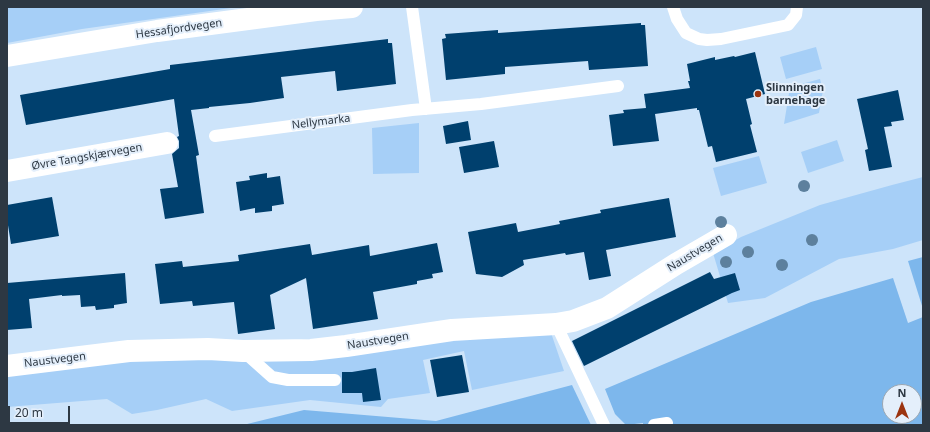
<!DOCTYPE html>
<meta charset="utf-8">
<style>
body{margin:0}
#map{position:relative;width:930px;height:432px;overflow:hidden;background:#cde4fa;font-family:"Noto Sans",sans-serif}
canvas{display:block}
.frame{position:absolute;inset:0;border:8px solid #2d3843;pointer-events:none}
.north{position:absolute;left:882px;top:384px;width:40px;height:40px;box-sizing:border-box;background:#e4effb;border:1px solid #9ba6b1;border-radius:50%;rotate:0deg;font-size:11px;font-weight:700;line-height:16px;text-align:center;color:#2d3843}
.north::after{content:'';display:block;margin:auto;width:14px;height:18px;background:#9b3410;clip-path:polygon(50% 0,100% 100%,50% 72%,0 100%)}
.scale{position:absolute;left:8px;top:406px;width:62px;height:18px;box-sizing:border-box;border:2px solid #2d3843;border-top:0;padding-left:5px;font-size:12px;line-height:14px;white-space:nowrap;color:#2d3843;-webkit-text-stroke:3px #e4effb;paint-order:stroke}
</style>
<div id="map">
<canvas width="930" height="432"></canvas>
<div class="frame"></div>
<div class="north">N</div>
<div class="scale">20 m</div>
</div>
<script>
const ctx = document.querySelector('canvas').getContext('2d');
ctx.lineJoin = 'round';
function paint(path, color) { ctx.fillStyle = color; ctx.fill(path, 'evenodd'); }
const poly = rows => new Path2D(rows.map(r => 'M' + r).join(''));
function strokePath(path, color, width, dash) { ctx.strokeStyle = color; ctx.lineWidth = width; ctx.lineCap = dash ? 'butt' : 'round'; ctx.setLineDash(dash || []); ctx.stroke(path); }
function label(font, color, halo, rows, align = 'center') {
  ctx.font = font + ' "Noto Sans",sans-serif'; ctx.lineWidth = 4; ctx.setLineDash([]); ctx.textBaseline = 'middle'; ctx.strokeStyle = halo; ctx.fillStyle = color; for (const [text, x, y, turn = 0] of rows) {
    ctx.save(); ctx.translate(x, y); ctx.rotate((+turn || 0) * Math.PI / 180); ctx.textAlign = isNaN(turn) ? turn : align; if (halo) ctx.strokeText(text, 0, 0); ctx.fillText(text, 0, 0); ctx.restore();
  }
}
const green = poly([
 [7,7,231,7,231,8,82,29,7,43],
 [816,47,822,69,786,79,780,57],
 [820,79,823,90,819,113,784,124,790,87],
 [419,123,419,173,373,174,372,128],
 [837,140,844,161,808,173,801,152],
 [759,156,767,183,721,196,713,168],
 [923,177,923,240,893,249,839,259,765,298,728,303,713,253,741,237,820,205,892,185],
 [547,321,564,371,472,390,464,351,423,360,430,393,388,399,381,407,310,400,232,411,206,399,157,410,132,414,107,399,7,407,7,356,250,344]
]);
const water = poly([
 [923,257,923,309,908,261],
 [893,278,908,323,923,317,923,425,643,425,643,423,626,425,615,414,605,389,811,302],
 [890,392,914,392,914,416,890,416],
 [572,385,591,425,243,425,304,410,436,421]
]);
const building = poly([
 [641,23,641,25,645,25,648,66,589,70,588,61,505,67,505,74,446,80,442,39,446,38,445,34,498,30,498,33],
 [388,39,388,43,392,43,396,84,337,91,335,71,281,77,284,98,250,103,209,107,209,108,191,110,199,155,196,156,204,213,165,219,160,189,178,187,172,154,179,148,179,141,177,137,179,136,174,99,26,125,20,95,170,69,170,65],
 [755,52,765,94,746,99,752,124,750,125,757,152,716,162,712,146,708,147,699,110,697,110,697,108,655,114,659,141,613,146,609,115,624,113,623,110,646,108,644,94,690,88,688,81,690,81,687,64,715,57,715,60,734,56,735,57],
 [898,90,904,120,891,122,892,126,884,127,892,167,869,171,865,150,868,149,857,99],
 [468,121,471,140,446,144,443,126],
 [494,141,499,167,464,173,459,147],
 [267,173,267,178,280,176,284,204,272,206,272,211,255,213,255,208,240,211,236,182,250,180,249,176],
 [52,197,59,236,11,244,7,219,7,205],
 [669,198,676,237,606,250,611,276,589,280,584,252,566,255,565,253,523,260,524,265,502,277,476,274,468,232,516,223,518,232,560,224,559,221,601,213,600,210],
 [437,243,443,272,432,274,433,278,417,281,417,284,373,292,378,319,313,329,306,278,270,295,275,329,238,334,234,302,193,306,192,301,160,304,155,264,182,261,183,267,239,261,238,255,310,244,312,255,369,245,370,256],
 [710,272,714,279,735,273,740,290,732,293,584,366,572,341],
 [125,273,127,303,114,305,114,308,96,310,95,306,81,307,80,295,62,296,62,295,29,299,32,328,7,330,7,283],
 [462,355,469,392,437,397,430,360],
 [376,368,381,400,363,402,362,393,342,393,342,372,352,372]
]);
const service = poly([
 [412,7,426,109],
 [673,7,677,19,686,33,699,39,707,40,721,39,788,25,796,15,797,7],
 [215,136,412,110,481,104,618,86],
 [556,324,604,425],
 [244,352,272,377,288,380,335,380],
 [654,425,667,423]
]);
const minor = poly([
 [7,56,157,31,316,10,352,7],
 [7,171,167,143],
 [7,366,129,351,208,349,243,351,311,350,346,346,452,330,556,324,573,321,607,308,676,264,726,235]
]);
const trees = [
 [804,186],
 [721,222],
 [812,240],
 [748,252],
 [726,262],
 [782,265]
];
const markers = [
 [758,94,4,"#9b3410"]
];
const streetNames = [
 ["Hessafjordvegen",179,29,-8],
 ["Nellymarka",321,122,-7],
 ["Øvre Tangskjærvegen",87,157,-10],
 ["Naustvegen",695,253,-31],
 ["Naustvegen",378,341,-9],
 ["Naustvegen",55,360,-7]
];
const poiNames = [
 ["Slinningen",766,88],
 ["barnehage",766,101]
];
paint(green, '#a6cff7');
paint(water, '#7db7ec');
paint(building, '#00406e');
strokePath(service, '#fff', 12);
strokePath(minor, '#fff', 22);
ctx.fillStyle = '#5d809d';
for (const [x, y] of trees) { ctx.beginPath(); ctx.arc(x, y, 6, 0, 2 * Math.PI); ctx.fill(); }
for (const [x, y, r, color] of markers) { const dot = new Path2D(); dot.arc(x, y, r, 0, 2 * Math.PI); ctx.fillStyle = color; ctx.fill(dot); strokePath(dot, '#e4effb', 1.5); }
label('11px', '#2d3843', '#e4effb', streetNames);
label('bold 11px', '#2d3843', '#e4effb', poiNames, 'left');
</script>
